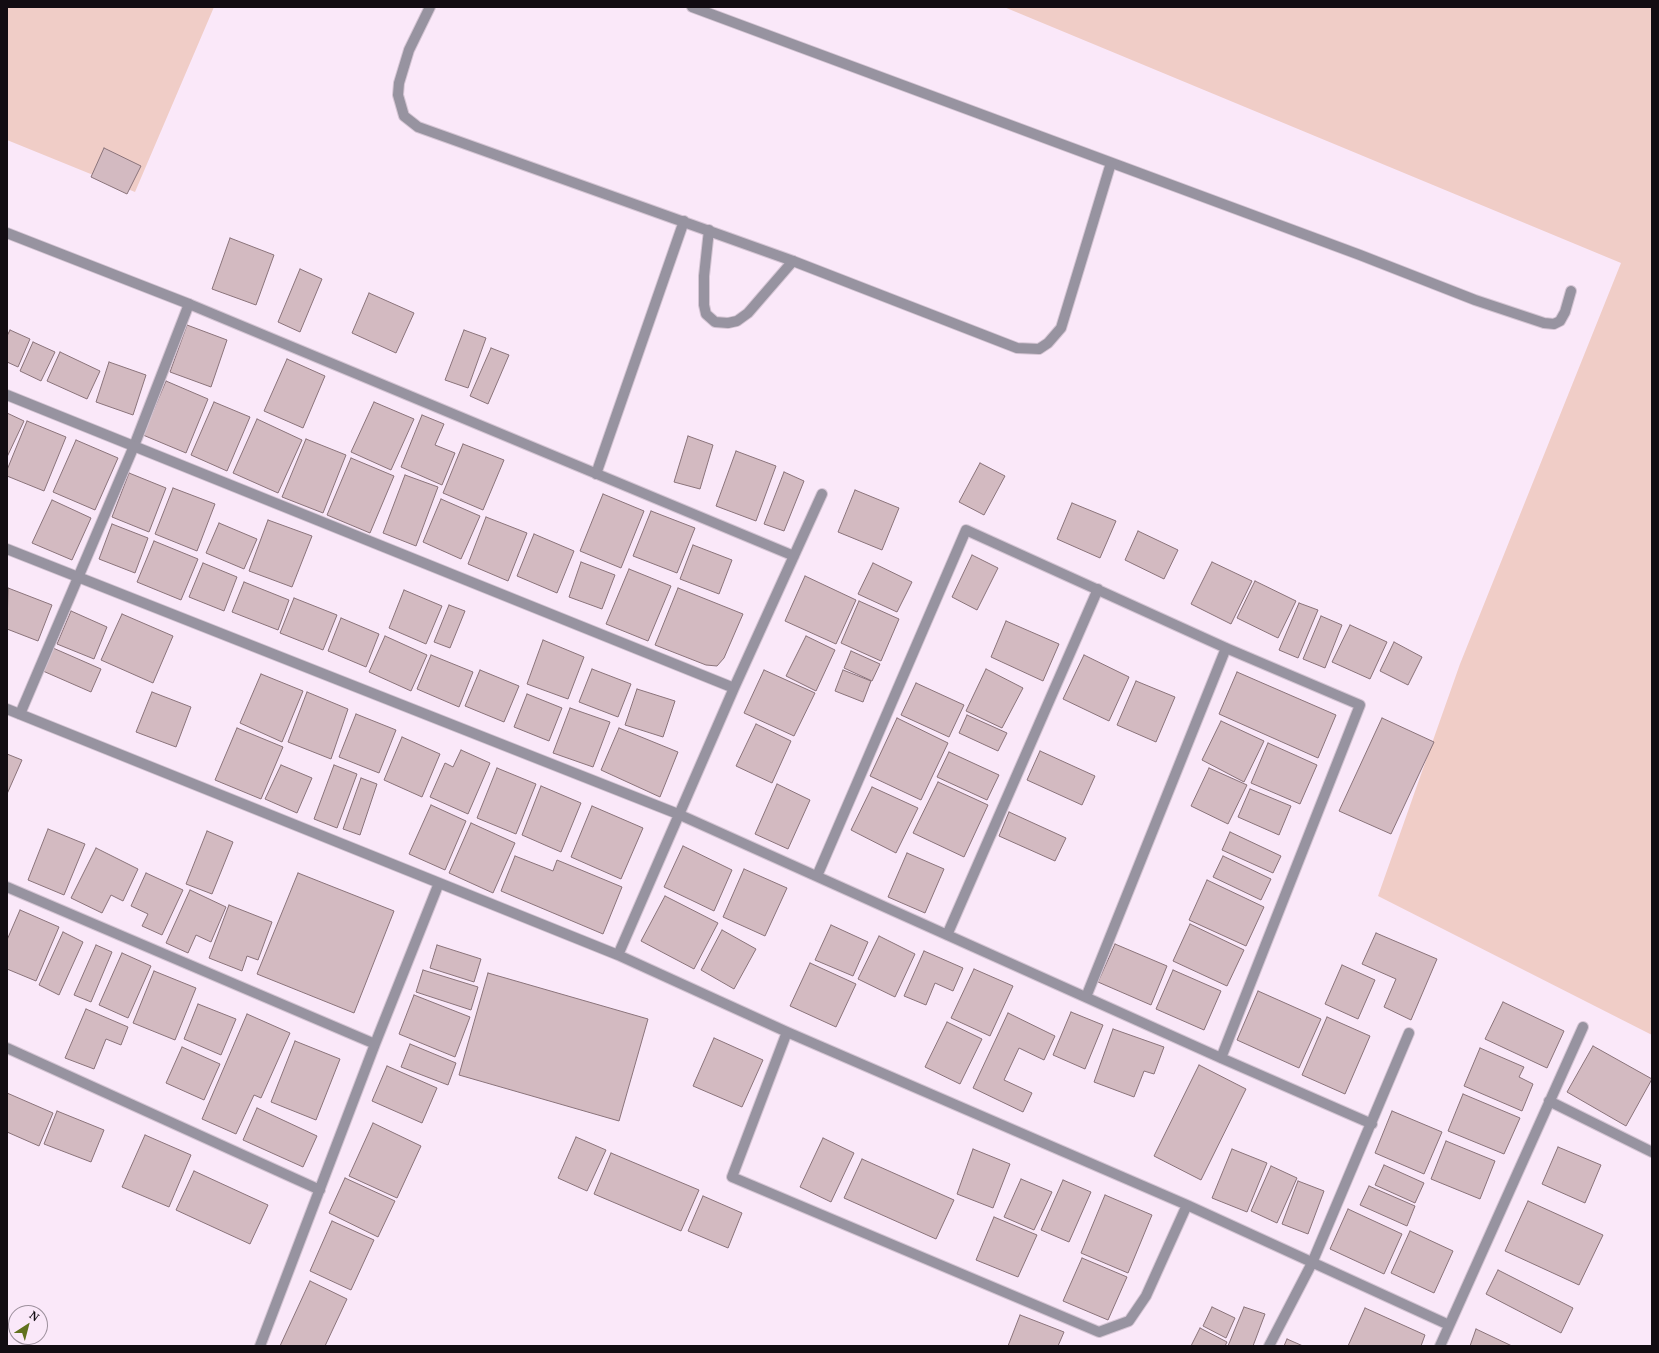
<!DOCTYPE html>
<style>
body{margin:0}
#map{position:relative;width:1659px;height:1353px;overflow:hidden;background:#fae8f9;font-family:"Noto Serif",serif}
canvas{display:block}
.frame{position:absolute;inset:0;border:8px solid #120c12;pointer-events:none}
.north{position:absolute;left:8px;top:1305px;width:40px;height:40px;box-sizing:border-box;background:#fae8f9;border:1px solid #9d909d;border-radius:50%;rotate:36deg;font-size:11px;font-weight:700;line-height:16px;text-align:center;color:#120c12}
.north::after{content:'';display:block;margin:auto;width:14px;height:18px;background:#61711e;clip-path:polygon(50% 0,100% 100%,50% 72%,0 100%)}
</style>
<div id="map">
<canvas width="1659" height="1353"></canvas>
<div class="frame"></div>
<div class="north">N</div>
</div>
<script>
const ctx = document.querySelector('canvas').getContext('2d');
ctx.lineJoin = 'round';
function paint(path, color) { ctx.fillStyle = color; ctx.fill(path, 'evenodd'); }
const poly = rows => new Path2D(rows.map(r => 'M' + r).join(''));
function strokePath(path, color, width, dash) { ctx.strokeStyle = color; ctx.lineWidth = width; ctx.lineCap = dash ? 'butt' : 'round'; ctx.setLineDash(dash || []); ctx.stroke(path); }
const green = poly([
 [7,7,214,7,135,192,7,140],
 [1004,7,1652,7,1652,1035,1378,896,1460,664,1621,263]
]);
const building = poly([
 [104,148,141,166,127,194,91,177,104,148],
 [230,238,274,255,256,305,212,289,230,238],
 [300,269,322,279,300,332,278,322,300,269],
 [369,293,414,313,396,353,352,333,369,293],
 [187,325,227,340,211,387,170,372,187,325],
 [10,330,30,339,18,367,7,362,7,336,10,330],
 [464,330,486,338,468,388,445,380,464,330],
 [33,342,55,352,41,381,20,371,33,342],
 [491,348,509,355,488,404,470,396,491,348],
 [60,352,100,371,87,399,47,381,60,352],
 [287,359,325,376,303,428,264,411,287,359],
 [109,362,146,375,133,415,96,402,109,362],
 [166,381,208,399,186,453,143,435,166,381],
 [214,402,250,417,227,471,191,455,214,402],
 [374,402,414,419,391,470,351,452,374,402],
 [7,413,24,421,7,457,7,413],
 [422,415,444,424,435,445,455,453,442,485,401,467,422,415],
 [257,419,302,440,278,493,233,473,257,419],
 [27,421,66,437,44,491,7,476,7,470,27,421],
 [688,436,713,445,700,489,674,482,688,436],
 [306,439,346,455,323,513,282,497,306,439],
 [76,440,118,458,95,510,53,492,76,440],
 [463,444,504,460,483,510,443,493,463,444],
 [736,451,776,466,756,521,716,506,736,451],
 [351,458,394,476,370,533,327,515,351,458],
 [980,463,1005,476,984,515,959,502,980,463],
 [784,472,804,481,784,531,764,524,784,472],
 [129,473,166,488,149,532,112,517,129,473],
 [405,475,438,487,416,546,383,533,405,475],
 [173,488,215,504,197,551,155,534,173,488],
 [855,490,899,508,882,550,838,532,855,490],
 [603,494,644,511,621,568,580,551,603,494],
 [441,499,480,516,461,559,423,542,441,499],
 [52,500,91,518,72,560,32,543,52,500],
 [1072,503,1116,521,1100,558,1057,539,1072,503],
 [651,511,695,528,677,573,633,556,651,511],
 [486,517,527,533,508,581,468,564,486,517],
 [268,520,312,536,292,587,249,571,268,520],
 [219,523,257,539,244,569,206,553,219,523],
 [112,524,148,538,135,573,99,559,112,524],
 [1138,531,1178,550,1164,579,1125,560,1138,531],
 [534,534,574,551,557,593,517,576,534,534],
 [154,541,198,559,181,600,137,582,154,541],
 [693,545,732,560,719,594,680,579,693,545],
 [972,555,998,568,977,610,952,597,972,555],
 [581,562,615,575,602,609,569,597,581,562],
 [1212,562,1252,581,1231,624,1191,604,1212,562],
 [203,563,237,577,224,611,189,597,203,563],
 [873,563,912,582,897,612,858,594,873,563],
 [629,569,671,586,648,641,606,624,629,569],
 [805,576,856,600,836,644,785,621,805,576],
 [1255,581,1296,601,1278,638,1237,618,1255,581],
 [244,582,289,600,278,630,232,612,244,582],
 [8,588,52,605,38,641,7,629,8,588],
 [678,588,743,614,724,658,717,666,706,665,655,645,678,588],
 [404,590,442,606,426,644,389,628,404,590],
 [294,598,337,615,323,650,280,633,294,598],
 [859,601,899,619,881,661,841,643,859,601],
 [1299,603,1318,610,1298,658,1279,650,1299,603],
 [449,605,465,611,450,648,434,642,449,605],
 [71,611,107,627,94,659,57,644,71,611],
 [122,614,173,636,153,683,101,660,122,614],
 [1321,616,1342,625,1325,668,1303,659,1321,616],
 [341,618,379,634,366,667,328,651,341,618],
 [1006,621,1059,644,1043,681,991,657,1006,621],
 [1350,625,1387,642,1370,679,1332,662,1350,625],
 [385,636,427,655,411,691,369,672,385,636],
 [806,636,835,650,816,691,786,676,806,636],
 [543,640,584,657,568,699,527,684,543,640],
 [1394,642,1422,657,1408,685,1380,671,1394,642],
 [53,648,101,669,91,692,43,671,53,648],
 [851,651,880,664,872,681,844,668,851,651],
 [431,655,473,672,459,707,417,689,431,655],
 [1084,655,1129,677,1109,721,1063,699,1084,655],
 [592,669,631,684,618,717,579,702,592,669],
 [986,669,1023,688,1002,728,966,711,986,669],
 [480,670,519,686,504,722,465,706,480,670],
 [764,670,815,693,794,736,744,713,764,670],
 [843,670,871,681,863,702,835,691,843,670],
 [1237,672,1336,715,1318,758,1219,714,1237,672],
 [261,674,303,691,282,742,240,723,261,674],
 [1136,681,1175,697,1156,742,1117,725,1136,681],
 [916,683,964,705,949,737,901,715,916,683],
 [637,689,675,701,663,737,625,725,637,689],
 [152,692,191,707,176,747,136,732,152,692],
 [307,692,348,709,331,759,288,742,307,692],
 [527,694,562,708,549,741,514,727,527,694],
 [570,708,610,722,593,767,553,753,570,708],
 [356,714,396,730,379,773,339,757,356,714],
 [967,715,1007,733,998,751,959,733,967,715],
 [897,718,948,743,921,800,870,776,897,718],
 [1382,718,1434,742,1391,834,1339,811,1382,718],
 [1221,721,1264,741,1244,782,1202,760,1221,721],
 [756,724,791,741,772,783,736,766,756,724],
 [237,728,283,747,261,799,215,780,237,728],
 [619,728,678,752,660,797,601,770,619,728],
 [402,737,440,754,422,797,384,780,402,737],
 [1268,743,1317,765,1300,804,1251,783,1268,743],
 [461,750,490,763,468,814,430,797,445,763,453,767,461,750],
 [1040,751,1095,776,1082,805,1027,780,1040,751],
 [949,752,999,775,987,800,937,777,949,752],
 [7,754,22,760,7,794,7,754],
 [281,765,312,778,297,813,265,799,281,765],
 [334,765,357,774,337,828,314,819,334,765],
 [497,768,536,784,516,834,477,818,497,768],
 [1209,768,1247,785,1228,824,1191,806,1209,768],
 [361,778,377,784,360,835,343,829,361,778],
 [938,782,988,805,964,857,913,833,938,782],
 [777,784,810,800,788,849,755,834,777,784],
 [541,786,581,803,561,852,522,835,541,786],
 [872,787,918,808,896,853,851,830,872,787],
 [1250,789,1291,806,1279,835,1238,817,1250,789],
 [431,805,466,821,445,870,409,854,431,805],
 [592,806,643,828,621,879,571,857,592,806],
 [1009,812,1066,838,1055,861,999,836,1009,812],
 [471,823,515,843,493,893,449,873,471,823],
 [48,829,85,844,64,895,28,880,48,829],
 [207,831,233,842,212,894,186,884,207,831],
 [1230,832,1281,856,1273,873,1222,850,1230,832],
 [683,846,732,870,714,911,664,887,683,846],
 [96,848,138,869,123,901,111,895,102,913,71,898,96,848],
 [907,853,944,869,925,913,888,897,907,853],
 [515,856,553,871,557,860,622,887,603,934,501,891,515,856],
 [1223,856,1271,879,1261,900,1213,877,1223,856],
 [744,869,787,888,765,936,723,917,744,869],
 [146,873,183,890,162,935,142,926,148,914,131,906,146,873],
 [298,873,394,911,354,1013,257,974,298,873],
 [1207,880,1264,907,1246,946,1189,920,1207,880],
 [190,890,226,907,211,942,196,935,188,953,166,943,190,890],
 [665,896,718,923,694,969,641,941,665,896],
 [229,905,272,922,258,960,247,956,242,971,209,958,229,905],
 [20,910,59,927,36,981,7,969,7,940,20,910],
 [1190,924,1244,950,1227,986,1173,961,1190,924],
 [831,925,868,942,853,976,815,960,831,925],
 [722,930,756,949,734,989,701,970,722,930],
 [63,932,83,942,59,995,39,985,63,932],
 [1376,933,1437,959,1411,1020,1384,1007,1396,979,1362,964,1376,933],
 [879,936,915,954,895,997,858,979,879,936],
 [1115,944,1167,966,1151,1005,1098,982,1115,944],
 [96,945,112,952,91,1002,74,995,96,945],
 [437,945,481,959,474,982,430,968,437,945],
 [924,951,963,968,953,991,935,983,926,1005,904,996,924,951],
 [122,953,151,966,128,1018,99,1005,122,953],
 [810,963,856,984,836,1027,790,1006,810,963],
 [1342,965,1375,980,1358,1019,1325,1004,1342,965],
 [974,969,1013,986,990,1036,951,1018,974,969],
 [423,970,478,987,471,1010,416,992,423,970],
 [1173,970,1221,991,1204,1030,1156,1009,1173,970],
 [154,971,196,988,175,1040,133,1023,154,971],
 [488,973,648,1019,619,1121,459,1075,488,973],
 [1258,991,1321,1019,1299,1068,1237,1040,1258,991],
 [414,995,470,1017,455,1057,399,1034,414,995],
 [1503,1002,1564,1031,1547,1068,1485,1039,1503,1002],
 [198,1004,236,1019,221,1055,184,1039,198,1004],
 [86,1009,128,1027,121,1045,106,1039,94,1069,65,1058,86,1009],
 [1071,1012,1103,1025,1085,1069,1053,1055,1071,1012],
 [1008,1013,1055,1036,1044,1060,1019,1048,1004,1080,1032,1093,1023,1112,973,1088,1008,1013],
 [247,1014,290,1033,261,1098,254,1095,236,1134,202,1119,247,1014],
 [1327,1017,1370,1036,1345,1094,1302,1075,1327,1017],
 [947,1022,982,1039,960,1084,925,1067,947,1022],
 [1113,1029,1164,1047,1154,1074,1144,1071,1134,1097,1094,1082,1113,1029],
 [714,1038,763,1060,742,1107,693,1086,714,1038],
 [295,1041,340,1059,316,1120,271,1102,295,1041],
 [410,1044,456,1063,448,1085,401,1067,410,1044],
 [1593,1046,1652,1079,1626,1126,1567,1092,1593,1046],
 [182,1047,220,1064,204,1100,166,1083,182,1047],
 [1480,1048,1524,1067,1519,1077,1533,1084,1522,1111,1464,1086,1480,1048],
 [1199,1065,1246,1089,1201,1180,1154,1156,1199,1065],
 [387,1066,437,1088,422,1123,372,1101,387,1066],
 [7,1093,53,1113,39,1146,7,1132,7,1093],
 [1463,1094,1520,1118,1504,1154,1448,1131,1463,1094],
 [257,1108,317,1136,303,1167,243,1140,257,1108],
 [57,1111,104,1130,91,1162,44,1144,57,1111],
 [1392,1111,1442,1132,1424,1174,1375,1153,1392,1111],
 [373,1123,421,1146,397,1198,349,1176,373,1123],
 [145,1135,191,1155,169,1207,122,1187,145,1135],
 [576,1137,606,1150,587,1191,558,1178,576,1137],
 [823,1138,854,1153,831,1202,800,1187,823,1138],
 [1446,1141,1495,1161,1480,1199,1431,1179,1446,1141],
 [1558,1147,1601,1165,1585,1203,1542,1184,1558,1147],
 [973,1149,1010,1164,993,1208,957,1194,973,1149],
 [1232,1149,1267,1163,1247,1212,1212,1198,1232,1149],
 [611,1153,699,1190,681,1231,594,1194,611,1153],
 [862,1159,954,1200,936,1239,844,1198,862,1159],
 [1384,1165,1424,1183,1415,1203,1375,1185,1384,1165],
 [1271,1166,1297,1178,1277,1223,1251,1211,1271,1166],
 [194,1171,268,1205,250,1244,176,1210,194,1171],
 [345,1178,395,1201,378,1237,329,1213,345,1178],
 [1021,1179,1052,1192,1034,1230,1004,1217,1021,1179],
 [1063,1180,1091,1192,1069,1242,1041,1230,1063,1180],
 [1298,1181,1324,1191,1308,1234,1282,1224,1298,1181],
 [1369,1186,1415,1206,1407,1226,1360,1205,1369,1186],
 [1105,1195,1152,1215,1128,1273,1081,1253,1105,1195],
 [703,1196,742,1213,728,1248,688,1231,703,1196],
 [1528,1201,1603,1235,1579,1285,1505,1251,1528,1201],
 [1348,1209,1402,1234,1384,1274,1330,1249,1348,1209],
 [994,1217,1037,1235,1018,1277,976,1260,994,1217],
 [332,1221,374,1240,351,1290,310,1271,332,1221],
 [1410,1231,1453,1251,1434,1293,1391,1273,1410,1231],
 [1082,1258,1127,1277,1108,1320,1063,1301,1082,1258],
 [1498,1270,1573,1308,1561,1333,1486,1294,1498,1270],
 [310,1281,347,1299,325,1346,280,1346,310,1281],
 [1212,1307,1235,1318,1226,1338,1203,1326,1212,1307],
 [1244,1307,1265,1314,1253,1346,1228,1346,1244,1307],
 [1365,1308,1425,1335,1421,1346,1348,1346,1365,1308],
 [1020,1315,1064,1332,1058,1346,1008,1346,1020,1315],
 [1200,1328,1227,1342,1225,1346,1191,1346,1200,1328],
 [1476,1329,1512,1346,1470,1346,1476,1329],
 [1287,1339,1303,1346,1284,1346,1287,1339]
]);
const lane = poly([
 [709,230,704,276,704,305,706,314,715,322,728,323,737,321,748,313,793,261],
 [20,714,134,446,189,304]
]);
const street = poly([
 [430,7,409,50,399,83,398,95,404,116,418,127,793,261,1017,348,1039,349,1048,343,1061,328,1111,163],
 [692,7,1360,255,1475,300,1544,323,1554,324,1560,321,1565,312,1571,291],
 [7,233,189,304,794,556],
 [7,395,734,688],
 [596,474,684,221],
 [7,549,678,814,1221,1058,1372,1124],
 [7,709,618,955,787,1032,1187,1205,1449,1325],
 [817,876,966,530,1226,648,1360,705,1221,1058],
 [7,887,375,1044],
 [947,935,1098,589],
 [618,955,734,688,822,494],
 [1086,997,1226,648],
 [787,1032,732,1177,1099,1332,1129,1321,1146,1296,1187,1205],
 [7,1048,320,1190],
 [1549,1101,1652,1152],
 [260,1346,375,1044,439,883],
 [1269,1346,1312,1263,1409,1033],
 [1440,1346,1583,1027]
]);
paint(green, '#f0cdc7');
paint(building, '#d3bac1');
strokePath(building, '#8a737a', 1);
strokePath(lane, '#d5c5d4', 12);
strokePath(street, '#d5c5d4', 12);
strokePath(lane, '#9793a0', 10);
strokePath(street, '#9793a0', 10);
</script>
